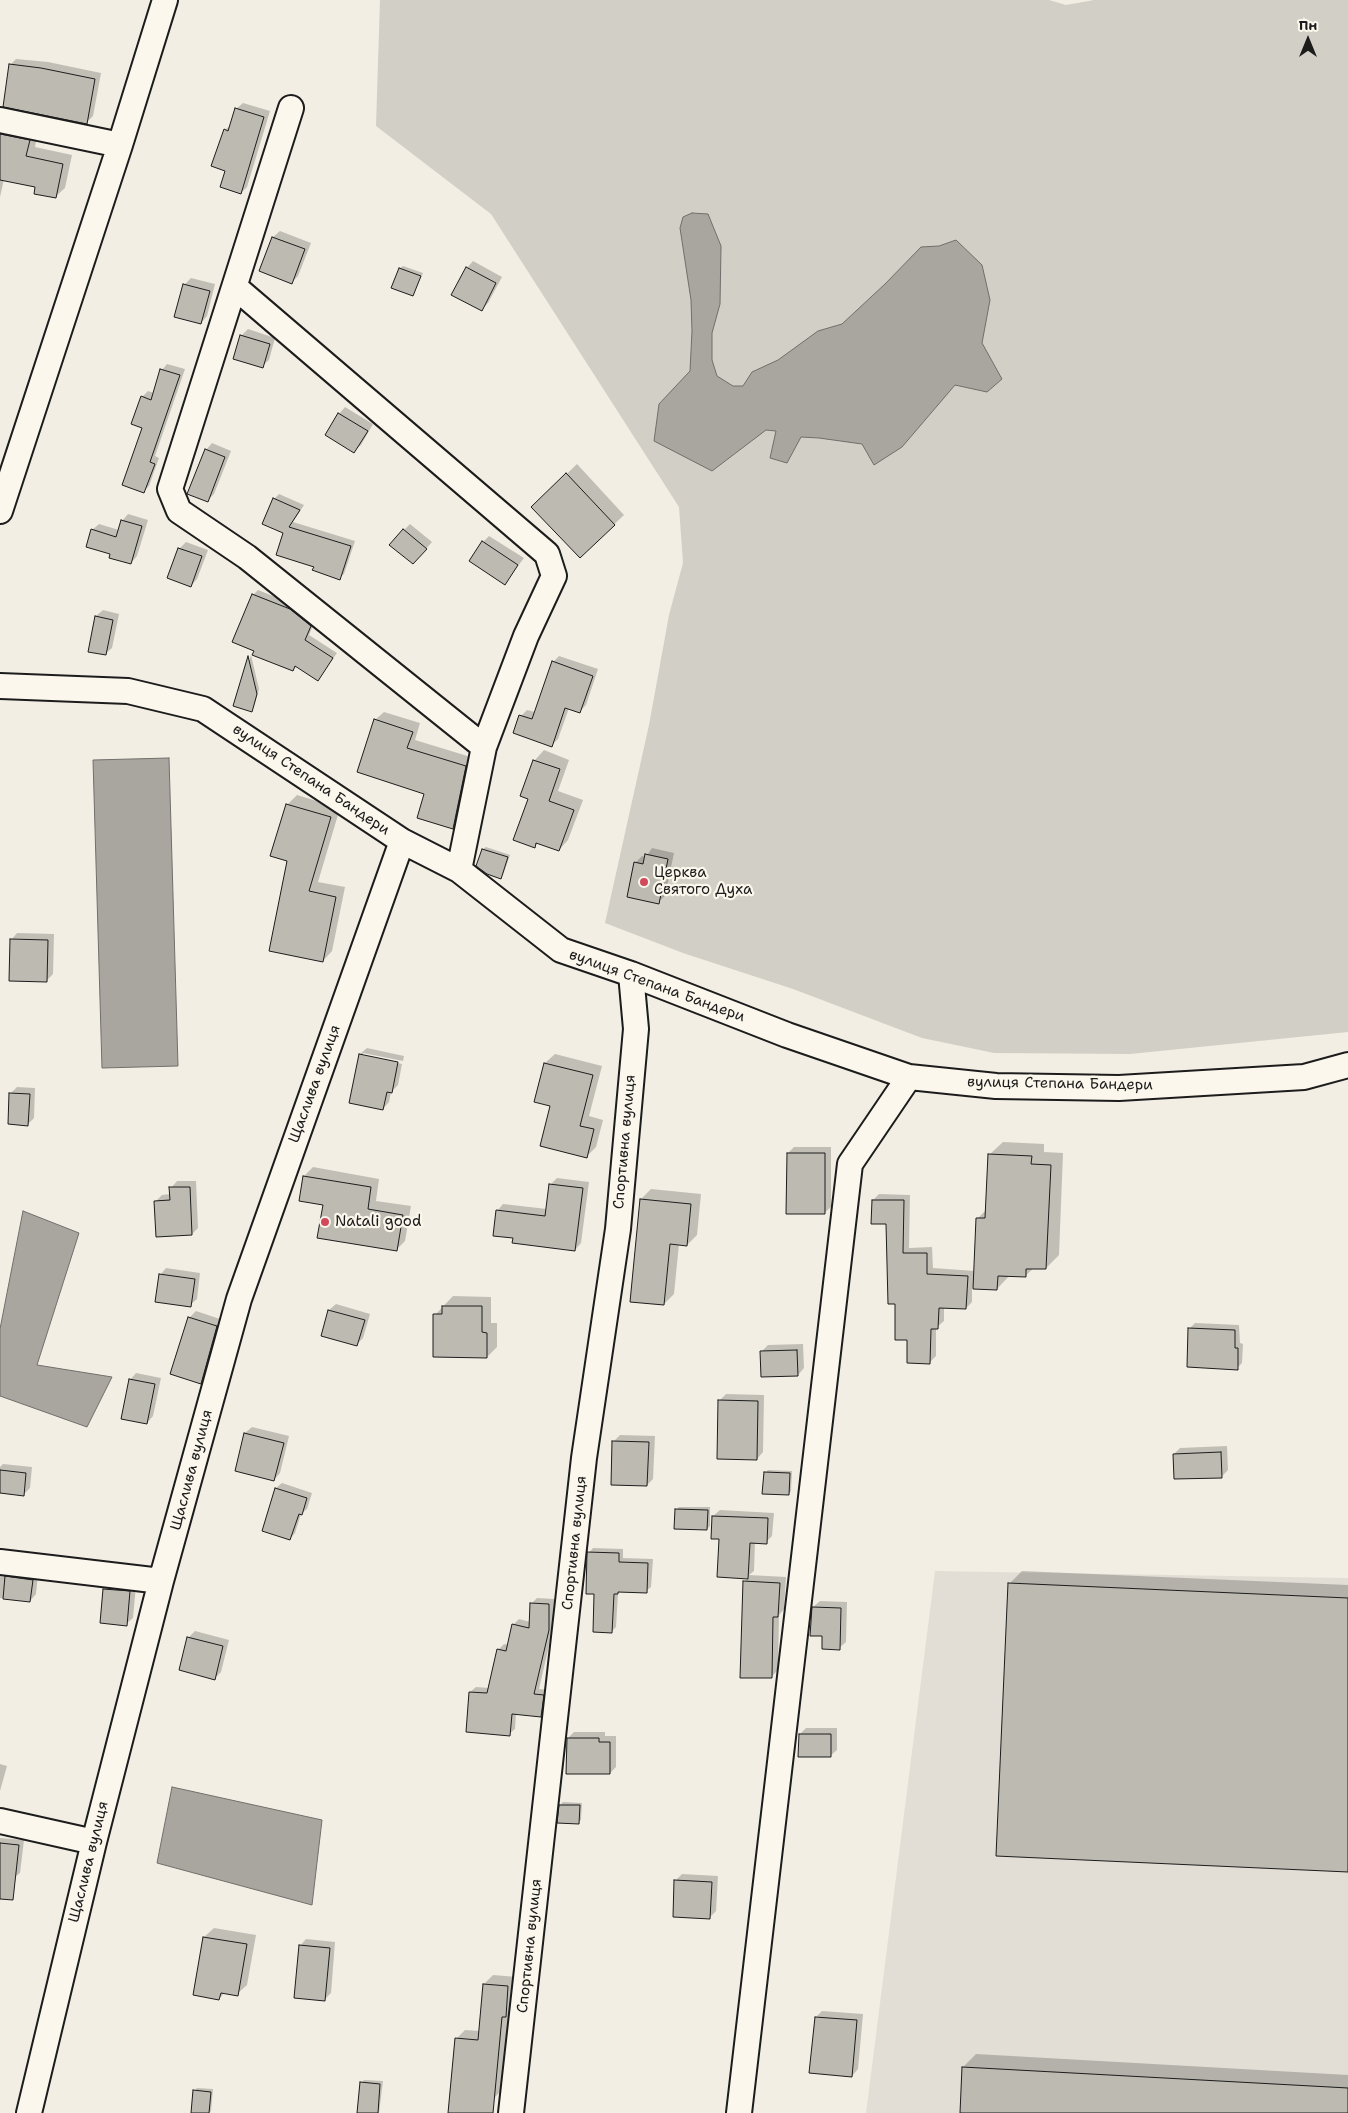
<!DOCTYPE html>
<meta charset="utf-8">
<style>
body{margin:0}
#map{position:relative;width:1348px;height:2113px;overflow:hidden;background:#f2eee4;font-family:"Shantell Sans",sans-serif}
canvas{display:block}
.north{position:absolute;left:1283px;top:15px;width:50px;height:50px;-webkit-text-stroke:4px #fbf7ec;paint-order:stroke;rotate:0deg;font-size:14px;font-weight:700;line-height:20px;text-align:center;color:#1c1c1c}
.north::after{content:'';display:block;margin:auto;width:18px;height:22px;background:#1c1c1c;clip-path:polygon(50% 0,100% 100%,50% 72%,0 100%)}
</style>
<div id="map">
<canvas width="1348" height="2113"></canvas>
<div class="north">Пн</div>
</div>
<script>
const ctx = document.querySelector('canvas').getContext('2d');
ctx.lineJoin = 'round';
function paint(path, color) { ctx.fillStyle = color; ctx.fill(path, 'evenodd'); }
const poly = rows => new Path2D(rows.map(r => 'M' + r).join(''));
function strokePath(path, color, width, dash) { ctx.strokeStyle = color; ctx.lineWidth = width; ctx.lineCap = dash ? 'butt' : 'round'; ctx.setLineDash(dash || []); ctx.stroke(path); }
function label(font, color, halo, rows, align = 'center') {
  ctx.font = font + ' "Shantell Sans",sans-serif'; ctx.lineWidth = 4.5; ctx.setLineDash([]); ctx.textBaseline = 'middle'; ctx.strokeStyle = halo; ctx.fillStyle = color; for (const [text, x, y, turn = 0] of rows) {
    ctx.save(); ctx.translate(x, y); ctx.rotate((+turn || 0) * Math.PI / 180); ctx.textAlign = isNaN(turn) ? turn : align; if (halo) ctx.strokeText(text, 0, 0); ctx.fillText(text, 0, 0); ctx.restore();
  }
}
const built = poly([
 [935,1571,1348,1578,1348,2113,866,2113]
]);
const green = poly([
 [380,0,1049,0,1066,5,1094,0,1348,0,1348,1032,1130,1054,994,1053,922,1038,793,989,683,953,605,923,649,725,669,615,683,563,679,507,491,214,376,126]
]);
const water = poly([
 [692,213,708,214,721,246,720,304,712,333,712,360,717,376,733,386,743,386,752,372,778,360,818,331,842,324,885,284,921,247,939,246,956,240,982,265,990,300,982,343,1002,379,987,392,955,385,902,447,874,465,862,444,819,438,801,437,787,463,770,458,776,431,766,430,712,471,654,441,659,404,690,371,692,331,691,300,680,228,683,217,692,213],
 [169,758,178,1066,102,1068,93,760,169,758],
 [23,1211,79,1233,37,1365,112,1377,87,1427,0,1396,0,1329,23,1211],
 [172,1787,322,1820,312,1905,157,1863,172,1787]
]);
const shadow = poly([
 [16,59,48,62,101,73,93,116,86,123,10,65],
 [243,103,270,111,247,187,241,193,227,170,225,130,232,124,236,109],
 [0,128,38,131,35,147,72,155,65,188,55,197,37,186,4,179,0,197],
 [280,231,311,243,298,276,292,282,273,237],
 [473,261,502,277,488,303,482,309,467,268],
 [403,266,423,273,413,295,400,268],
 [191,278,215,284,207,316,201,323,184,285],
 [248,329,275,338,269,360,262,366,241,336],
 [167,364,185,369,155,456,159,458,149,486,144,491,144,427,142,397,148,391,154,393,162,370],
 [345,407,373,424,361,445,354,451,326,434,339,414],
 [212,443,231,451,214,494,207,501,206,450],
 [577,464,624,515,580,557,543,497],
 [279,494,304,505,293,522,355,541,344,574,339,578,285,532,274,499],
 [128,514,148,520,137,556,131,563,112,553,92,530,99,524,119,530,122,521],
 [410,524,432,542,420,556,404,530],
 [489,536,524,558,505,583,483,542],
 [186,542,208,550,197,579,191,586,179,549],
 [258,590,295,605,315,621,309,635,337,653,318,679,297,666,293,670,234,641,253,595],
 [103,610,119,614,112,648,105,654,96,616],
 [251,655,259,689,254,707,251,710,234,705],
 [559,656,598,669,586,705,579,712,569,708,558,739,552,745,521,716,527,710,535,712,553,662],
 [384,712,420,723,415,740,474,758,461,820,453,828,426,793,375,720],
 [544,750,569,760,558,791,583,800,568,840,559,850,539,842,534,847,530,798,522,795,535,760],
 [297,795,340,808,318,882,345,887,332,951,323,961,289,860,287,805],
 [486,847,510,855,503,875,500,878,483,849],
 [652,848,674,853,665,896,658,902,635,863,642,856,646,857],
 [17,933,54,934,53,974,46,981,11,940],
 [367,1048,404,1056,403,1061,363,1053,363,1056,402,1064,398,1085,391,1092,389,1102,383,1109,360,1054],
 [555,1054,602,1066,589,1116,603,1120,596,1147,587,1156,551,1105,545,1063],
 [17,1087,35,1088,34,1118,28,1124,11,1093],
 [1003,1142,1044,1144,1044,1152,1063,1153,1059,1255,1046,1268,1034,1268,1025,1276,1010,1275,997,1289,972,1288,972,1302,966,1308,944,1307,944,1321,936,1328,936,1356,930,1362,909,1339,897,1303,887,1223,873,1200,879,1194,910,1195,909,1248,932,1247,933,1268,975,1271,977,1219,987,1209,989,1155],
 [794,1147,831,1147,831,1207,824,1213,788,1153],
 [313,1167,379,1179,376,1201,411,1206,405,1241,396,1250,324,1204,300,1200,304,1176],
 [557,1178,589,1182,581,1243,575,1250,514,1237,497,1211,503,1204,547,1209,551,1184],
 [177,1181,196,1181,198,1228,192,1234,156,1201,162,1195,171,1194,171,1188],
 [651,1189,701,1194,697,1235,687,1245,679,1244,674,1294,664,1304,641,1199],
 [166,1268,200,1273,197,1299,190,1305,160,1275],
 [453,1296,491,1297,491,1323,497,1323,497,1347,487,1357,435,1315],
 [336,1304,370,1314,363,1338,356,1345,322,1335,329,1310],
 [196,1311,223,1320,207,1376,201,1382,189,1318],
 [1195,1323,1239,1325,1240,1343,1243,1344,1242,1363,1237,1368,1190,1328],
 [803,1344,804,1368,798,1375,761,1352,768,1345],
 [136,1373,161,1378,153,1416,147,1423,130,1380],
 [726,1394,764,1395,763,1452,757,1459,720,1400],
 [252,1427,289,1436,280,1473,274,1480,245,1433],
 [620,1435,655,1436,653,1479,647,1485,613,1442],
 [1227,1446,1228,1470,1222,1476,1174,1454,1180,1448],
 [3,1464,32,1467,30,1488,24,1494,0,1492,0,1467],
 [768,1470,792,1471,791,1491,789,1494,765,1473],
 [282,1483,312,1493,307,1509,301,1514,295,1533,290,1539,263,1530,276,1488],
 [679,1507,710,1507,710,1526,707,1529,676,1510],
 [720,1510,774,1513,772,1536,766,1542,755,1542,754,1571,749,1575,786,1577,784,1609,779,1615,778,1670,771,1677,744,1582,749,1577,719,1576,720,1538,713,1516],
 [593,1548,623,1549,623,1558,653,1559,651,1587,646,1591,620,1590,618,1593,616,1627,611,1632,596,1592,589,1553],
 [0,1567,38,1574,36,1594,30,1601,0,1598],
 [1022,1571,1348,1585,1348,1871,1009,1584],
 [111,1583,136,1585,133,1618,126,1624,104,1589],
 [537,1598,554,1599,554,1624,539,1689,549,1690,547,1710,541,1716,516,1713,515,1729,509,1734,470,1692,476,1687,489,1688,498,1650,504,1644,509,1645,513,1625,519,1619,530,1622,531,1604],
 [820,1601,847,1602,846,1642,839,1648,823,1635,813,1607],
 [195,1631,229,1640,221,1672,214,1679,188,1638],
 [806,1728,837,1728,837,1750,830,1756,800,1734],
 [574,1732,605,1732,605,1736,616,1736,616,1767,610,1773,568,1738],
 [0,1764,7,1766,0,1791],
 [563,1802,582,1803,581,1820,578,1822,560,1805],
 [0,1838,24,1840,20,1873,0,1889],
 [682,1874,718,1876,716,1911,710,1917,675,1881],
 [214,1928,256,1935,247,1985,237,1994,225,1992,219,1999,204,1937],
 [306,1939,335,1942,331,1993,324,2000,300,1946],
 [493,1975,517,1977,514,2007,510,2011,503,2089,494,2098,456,2039,465,2030,480,2031,484,1984],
 [822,2011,863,2014,858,2069,852,2076,816,2017],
 [976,2054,1348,2075,1348,2113,961,2113,963,2067],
 [364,2080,383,2081,379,2113,359,2113,361,2083],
 [197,2088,213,2089,211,2111,209,2113,198,2113,194,2091]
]);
const building = poly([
 [9,64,41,68,95,79,87,124,3,107,9,64],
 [235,108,264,117,241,194,220,187,225,171,211,166,224,129,228,131,235,108],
 [0,134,30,140,26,156,63,164,56,198,34,194,35,187,0,180,0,134],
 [272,237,305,249,292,284,259,271,272,237],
 [466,267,496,283,482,311,451,295,466,267],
 [399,268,421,276,413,296,391,288,399,268],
 [183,284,210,291,201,324,174,317,183,284],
 [240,335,270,344,263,368,233,359,240,335],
 [160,369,180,375,150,462,155,464,144,493,122,485,142,428,131,424,141,396,151,400,160,369],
 [338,413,368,431,354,453,325,435,338,413],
 [205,449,225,457,208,502,187,494,205,449],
 [566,473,615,525,580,558,531,507,566,473],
 [273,498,300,510,289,527,351,546,340,580,312,570,314,567,276,555,283,533,262,524,273,498],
 [121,520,142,526,131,564,109,558,110,554,86,547,91,529,116,537,121,520],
 [403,529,427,549,413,564,389,545,403,529],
 [482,541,518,565,505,585,469,561,482,541],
 [178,548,202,556,191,587,167,578,178,548],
 [252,594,290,609,311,626,305,640,333,658,318,681,295,666,293,671,252,655,254,651,232,642,252,594],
 [95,616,113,620,106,655,88,652,95,616],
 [248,656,257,694,252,712,233,706,248,656],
 [552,661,593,676,580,713,565,708,552,747,513,733,519,715,532,719,552,661],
 [374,719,413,732,407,748,466,766,453,829,417,818,424,794,357,772,374,719],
 [533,760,560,769,549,801,574,810,559,851,536,843,535,848,513,840,528,799,520,796,533,760],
 [286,804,331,817,309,891,336,897,323,962,269,951,287,861,270,856,286,804],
 [482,849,508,857,501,879,487,874,476,866,482,849],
 [645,854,668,859,659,904,627,897,634,862,643,864,645,854],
 [10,939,48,940,47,982,9,981,10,939],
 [359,1054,398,1062,392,1093,387,1092,383,1110,349,1103,359,1054],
 [544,1063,593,1075,580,1126,594,1129,587,1158,540,1146,550,1106,534,1102,544,1063],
 [9,1093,30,1094,28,1126,8,1124,9,1093],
 [787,1153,825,1153,825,1214,786,1214,787,1153],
 [988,1154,1032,1156,1031,1164,1051,1165,1046,1269,1026,1269,1026,1277,998,1276,997,1290,973,1289,976,1218,985,1218,988,1154],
 [303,1176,371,1187,368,1209,403,1215,397,1251,317,1238,323,1205,299,1201,303,1176],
 [549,1184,583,1188,575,1251,512,1243,513,1238,493,1236,496,1210,545,1216,549,1184],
 [169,1187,190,1187,192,1235,156,1237,154,1201,170,1200,169,1187],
 [640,1199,691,1204,687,1246,670,1244,664,1305,630,1302,640,1199],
 [872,1200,904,1200,903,1253,927,1253,927,1274,968,1276,966,1309,939,1308,938,1329,931,1329,930,1364,907,1363,907,1340,895,1340,895,1304,888,1304,886,1224,871,1224,872,1200],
 [159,1274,195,1279,191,1307,155,1302,159,1274],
 [442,1306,482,1306,482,1332,487,1333,487,1358,433,1357,433,1314,442,1314,442,1306],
 [328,1310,365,1320,357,1346,321,1336,328,1310],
 [188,1317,217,1326,201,1384,170,1374,188,1317],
 [1188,1328,1235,1330,1235,1348,1238,1348,1238,1370,1187,1367,1188,1328],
 [797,1350,798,1376,761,1377,760,1351,797,1350],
 [129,1379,155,1384,147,1424,121,1419,129,1379],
 [718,1400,758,1401,757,1460,717,1459,718,1400],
 [244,1433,284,1443,274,1481,235,1471,244,1433],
 [612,1441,649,1442,647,1486,611,1485,612,1441],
 [1221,1452,1222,1478,1174,1479,1173,1454,1221,1452],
 [0,1470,26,1473,24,1496,0,1493,0,1470],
 [764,1472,790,1473,789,1495,762,1494,764,1472],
 [275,1488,307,1498,302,1515,299,1514,290,1540,262,1531,275,1488],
 [675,1509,708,1510,707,1530,674,1529,675,1509],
 [712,1516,768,1518,767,1544,750,1543,748,1579,717,1577,719,1539,711,1539,712,1516],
 [587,1552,619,1553,619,1562,648,1563,647,1593,618,1592,618,1594,614,1594,612,1633,593,1632,594,1594,586,1594,587,1552],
 [5,1576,33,1580,30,1602,3,1599,5,1576],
 [743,1581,780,1583,778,1617,773,1617,772,1678,740,1678,743,1581],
 [1008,1583,1348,1598,1348,1872,996,1856,1008,1583],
 [103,1589,130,1591,127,1626,100,1623,103,1589],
 [530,1603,549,1604,549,1630,534,1694,544,1695,541,1717,512,1714,510,1736,466,1732,469,1692,487,1693,497,1649,506,1651,512,1624,529,1628,530,1603],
 [812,1607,841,1608,840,1650,822,1649,822,1636,810,1636,812,1607],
 [187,1637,223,1646,215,1680,179,1670,187,1637],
 [799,1734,831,1734,831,1757,798,1757,799,1734],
 [567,1738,599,1738,599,1742,610,1742,610,1774,566,1774,567,1738],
 [559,1805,580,1805,579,1824,557,1823,559,1805],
 [0,1843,19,1845,13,1900,0,1899,0,1843],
 [674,1880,712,1882,710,1919,673,1917,674,1880],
 [203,1937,247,1944,238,1996,221,1993,219,2000,193,1995,203,1937],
 [299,1945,330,1948,325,2001,294,1998,299,1945],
 [483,1984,508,1986,506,2017,502,2017,493,2113,448,2113,455,2038,478,2040,483,1984],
 [815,2017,857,2020,852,2077,809,2073,815,2017],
 [962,2067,1348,2088,1348,2113,960,2113,962,2067],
 [360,2082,380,2084,378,2113,357,2113,360,2082],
 [193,2090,211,2092,209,2113,191,2113,193,2090]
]);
const minor = poly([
 [291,108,170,489,179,511,247,557,484,747],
 [0,120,120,145],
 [235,287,547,554,554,576,526,636,484,747,459,870],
 [0,511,120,145,165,0],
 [0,686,128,691,203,709,402,841,459,870,561,950,631,974,787,1035,909,1077,996,1086,1119,1088,1304,1077,1348,1065],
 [0,1562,161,1581],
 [0,1821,94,1842],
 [29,2113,94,1842,161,1581,239,1299,402,841],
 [511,2113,584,1458,618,1229,636,1029,631,974],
 [739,2113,850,1164,909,1077]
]);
const markers = [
 [644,882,5,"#d1495b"],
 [325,1222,5,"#d1495b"]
];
const streetNames = [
 ["вулиця Степана Бандери",311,780,34],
 ["вулиця Степана Бандери",657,986,20],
 ["Щаслива вулиця",315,1084,-70],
 ["вулиця Степана Бандери",1060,1084,1],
 ["Спортивна вулиця",625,1142,-85],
 ["Щаслива вулиця",192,1470,-75],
 ["Спортивна вулиця",575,1543,-84],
 ["Щаслива вулиця",89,1862,-76],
 ["Спортивна вулиця",530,1946,-84]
];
const poiNames = [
 ["Церква",654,873],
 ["Святого Духа",654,890],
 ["Natali good",335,1222]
];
paint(built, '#e2ded5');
paint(green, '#d2cfc6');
paint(water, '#a9a6a0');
strokePath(water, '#716f6b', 1);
paint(shadow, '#0003');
paint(building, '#bdbab1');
strokePath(building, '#1c1c1c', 1);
strokePath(minor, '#1c1c1c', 28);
strokePath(minor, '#fbf7ec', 24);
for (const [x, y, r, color] of markers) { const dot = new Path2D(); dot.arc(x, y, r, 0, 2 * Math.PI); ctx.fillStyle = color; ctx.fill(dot); strokePath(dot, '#fbf7ec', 2); }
label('15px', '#1c1c1c', '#fbf7ec', streetNames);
label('15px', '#1c1c1c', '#fbf7ec', poiNames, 'left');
</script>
